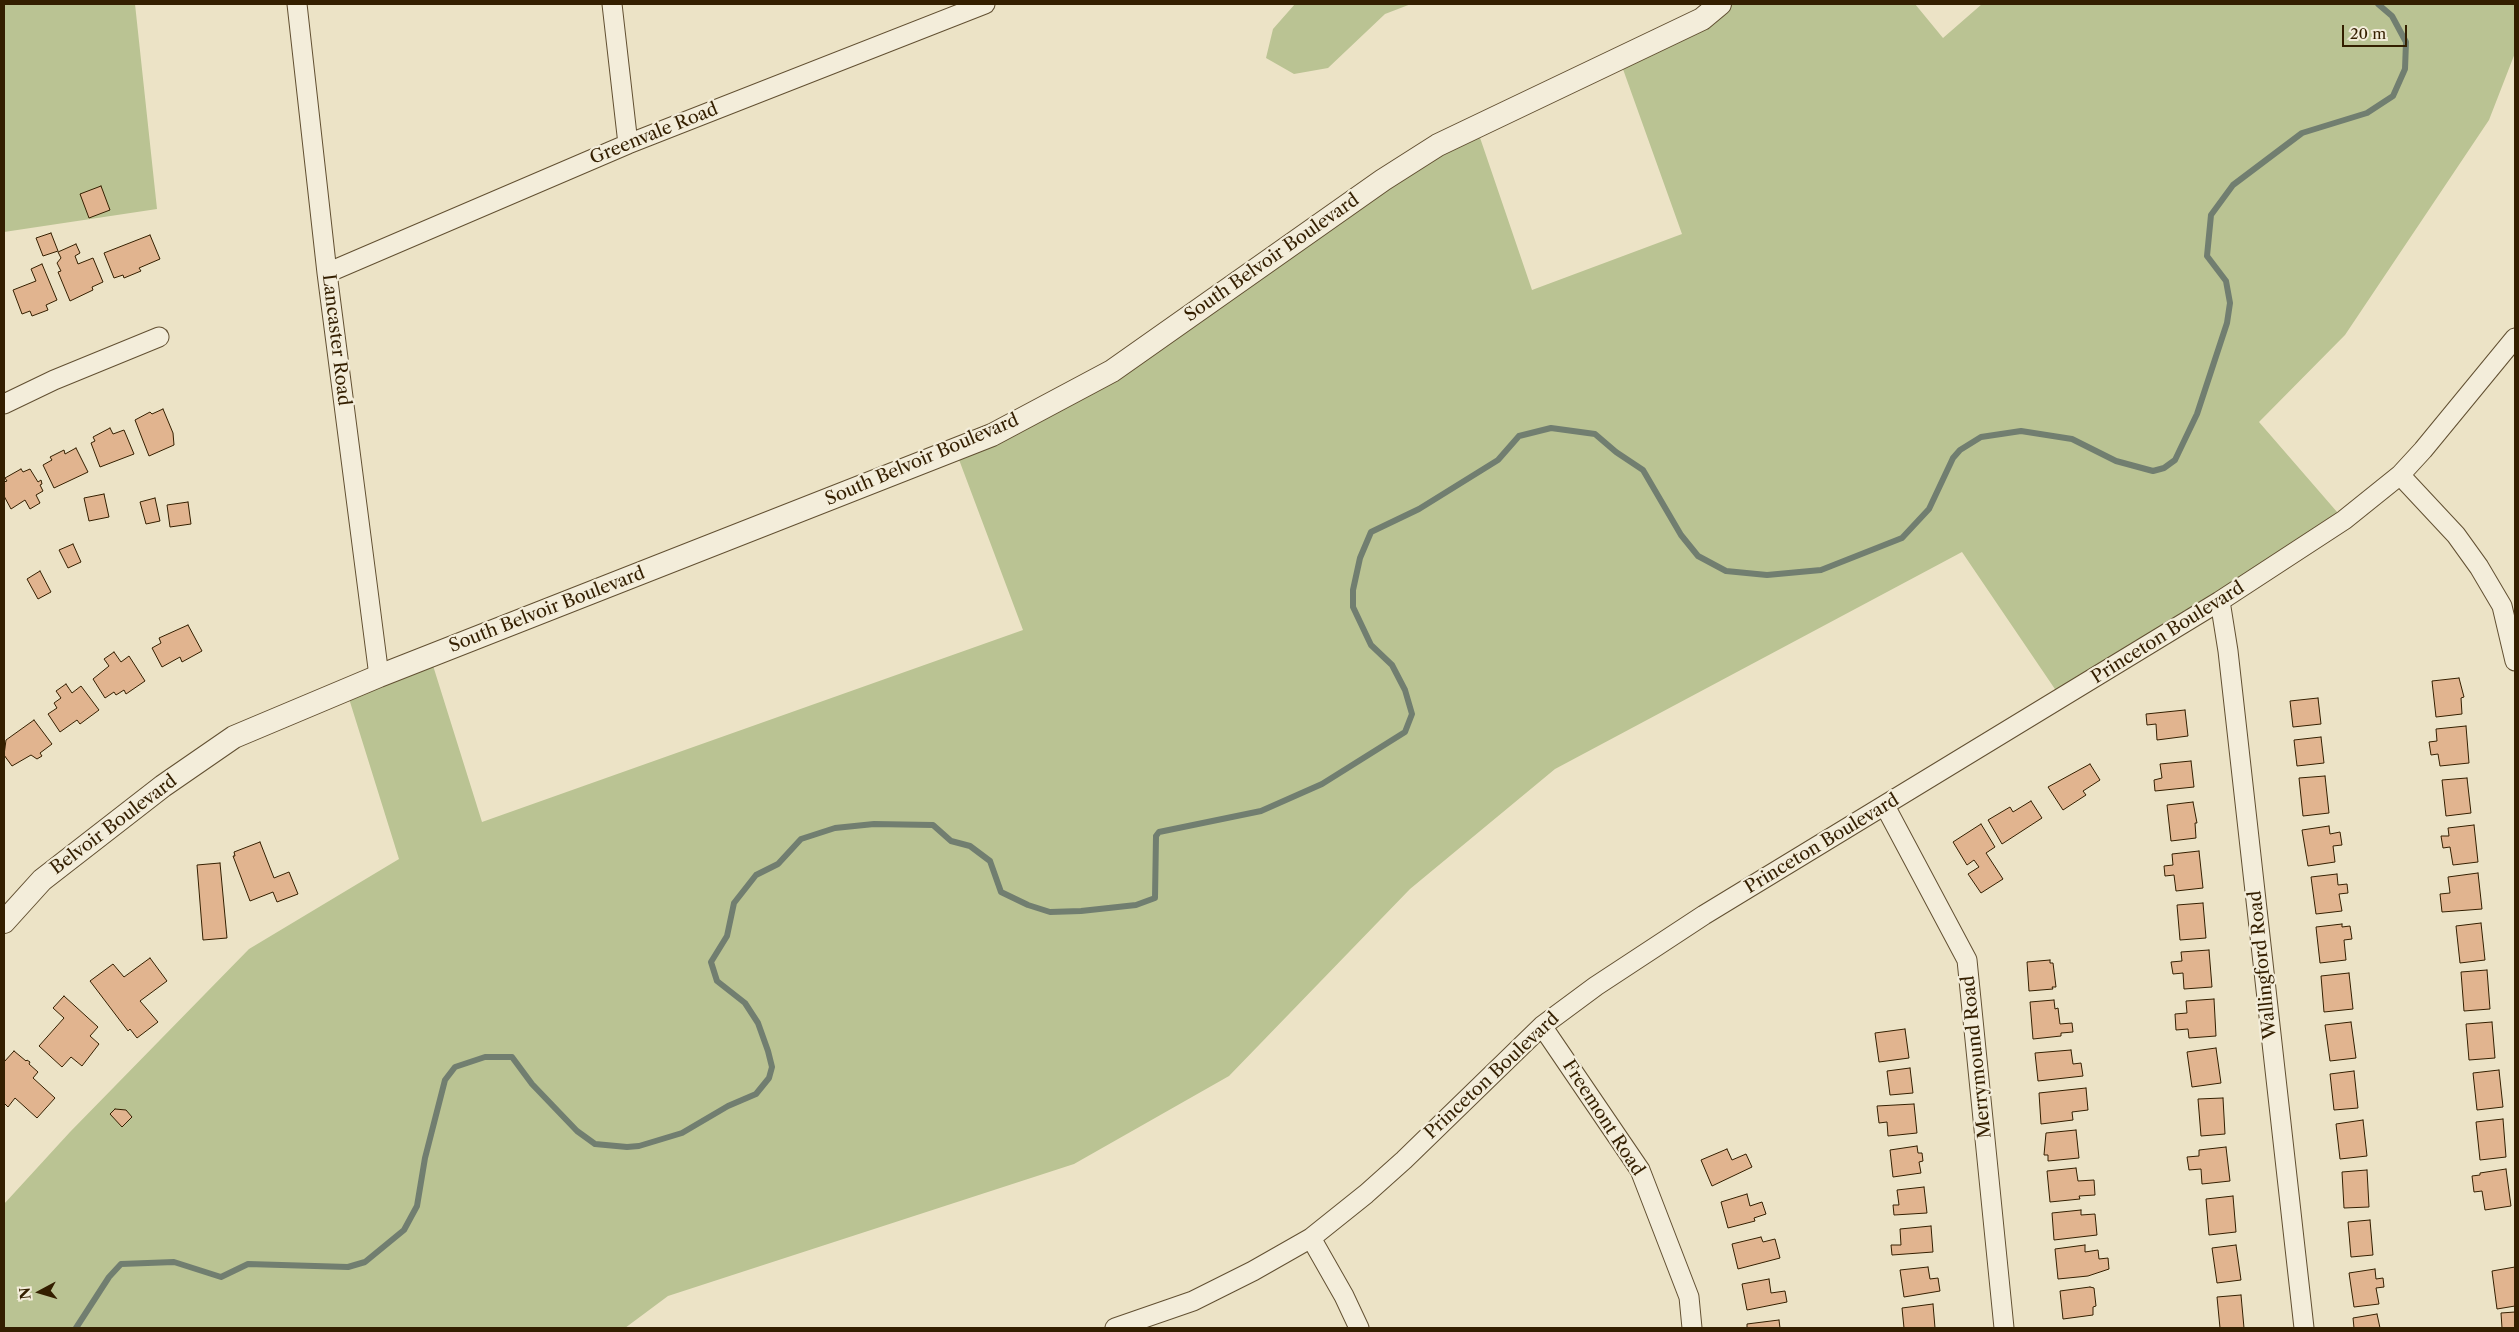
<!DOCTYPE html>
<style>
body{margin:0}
#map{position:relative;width:2519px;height:1332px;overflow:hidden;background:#ece3c6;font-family:"Libre Caslon Text",serif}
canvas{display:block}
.frame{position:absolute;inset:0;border:5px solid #341f00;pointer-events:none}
.north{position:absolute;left:15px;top:1267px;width:50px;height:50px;-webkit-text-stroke:4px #f3edda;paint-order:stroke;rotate:264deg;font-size:14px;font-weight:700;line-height:20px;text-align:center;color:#341f00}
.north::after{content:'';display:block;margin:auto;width:18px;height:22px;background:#341f00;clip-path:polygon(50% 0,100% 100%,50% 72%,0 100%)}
.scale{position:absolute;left:2342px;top:25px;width:65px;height:22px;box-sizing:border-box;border:2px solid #341f00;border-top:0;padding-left:6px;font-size:15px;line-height:18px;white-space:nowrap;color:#341f00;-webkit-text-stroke:4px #f3edda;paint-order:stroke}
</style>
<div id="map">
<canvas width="2519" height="1332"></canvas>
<div class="frame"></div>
<div class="north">N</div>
<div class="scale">20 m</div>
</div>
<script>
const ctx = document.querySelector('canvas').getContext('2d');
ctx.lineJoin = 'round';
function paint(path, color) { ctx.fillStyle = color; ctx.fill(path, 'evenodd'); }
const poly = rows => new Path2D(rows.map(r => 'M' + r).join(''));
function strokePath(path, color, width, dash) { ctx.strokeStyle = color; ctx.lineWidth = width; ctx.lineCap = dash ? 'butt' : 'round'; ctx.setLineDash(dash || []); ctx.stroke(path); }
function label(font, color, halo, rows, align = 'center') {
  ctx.font = font + ' "Libre Caslon Text",serif'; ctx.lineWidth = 4.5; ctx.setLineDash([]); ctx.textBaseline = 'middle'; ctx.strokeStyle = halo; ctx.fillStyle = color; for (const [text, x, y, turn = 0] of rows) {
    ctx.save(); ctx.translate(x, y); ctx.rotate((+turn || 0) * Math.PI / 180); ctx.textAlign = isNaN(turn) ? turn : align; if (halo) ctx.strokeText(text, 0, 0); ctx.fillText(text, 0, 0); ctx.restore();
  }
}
const green = poly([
 [4,4,135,4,157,209,4,232],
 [1295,4,1411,4,1385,14,1328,68,1294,74,1266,58,1273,29],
 [1720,4,1915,4,1943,38,1982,4,2515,4,2515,53,2489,120,2345,335,2259,422,2344,520,2061,698,1962,552,1555,769,1410,889,1229,1076,1074,1164,668,1296,625,1328,4,1328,4,1204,70,1132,249,949,399,859,346,689,430,656,482,822,1023,630,955,449,992,435,1476,126,1532,290,1682,234,1619,58]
]);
const stream = poly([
 [76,1328,109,1277,121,1264,174,1262,221,1277,248,1264,348,1267,365,1262,404,1230,417,1206,425,1158,445,1080,455,1067,485,1057,512,1057,532,1084,577,1131,595,1144,627,1147,639,1146,682,1133,728,1106,756,1094,769,1078,772,1067,768,1051,758,1023,745,1003,717,981,711,962,727,936,734,903,756,875,778,864,801,839,835,828,874,824,933,825,951,841,970,846,990,861,1001,892,1028,905,1050,912,1081,911,1136,905,1155,898,1156,836,1159,832,1261,811,1322,784,1405,732,1412,714,1405,690,1392,665,1371,645,1353,607,1353,590,1360,558,1371,532,1419,509,1498,460,1519,436,1551,428,1595,434,1616,452,1643,470,1681,535,1698,556,1726,571,1767,575,1821,570,1902,538,1929,509,1953,458,1960,450,1981,437,2021,431,2072,439,2116,461,2153,471,2164,468,2175,460,2197,414,2227,323,2230,303,2226,281,2207,256,2211,215,2233,185,2302,133,2367,113,2393,96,2405,69,2406,42,2392,16,2378,4]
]);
const building = poly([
 [101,186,110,210,89,218,80,194,101,186],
 [51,233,58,251,43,256,36,238,51,233],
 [150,235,160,259,139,268,141,271,124,278,123,275,114,278,104,253,150,235],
 [76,244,80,253,75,256,78,264,93,258,103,282,92,287,93,290,70,301,58,272,61,271,57,263,61,258,58,252,76,244],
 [42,264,57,300,46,305,48,310,32,316,30,311,22,314,13,290,36,281,31,269,42,264],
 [163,409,173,433,174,445,149,456,135,420,150,412,152,414,163,409],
 [110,428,113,434,124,430,134,454,100,467,91,443,95,441,93,437,110,428],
 [76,448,88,472,54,488,43,465,52,460,50,457,64,450,65,454,76,448],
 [21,469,23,472,30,469,38,482,41,480,42,484,40,485,43,491,36,495,40,503,30,509,25,500,11,509,4,496,4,482,7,481,5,478,21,469],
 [104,494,109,517,89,521,84,498,104,494],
 [155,498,160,521,146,524,140,502,155,498],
 [188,502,191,524,170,527,167,505,188,502],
 [73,544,81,562,68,568,59,550,73,544],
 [40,571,51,592,38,599,27,579,40,571],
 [188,625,202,651,182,662,180,657,162,667,152,648,161,643,159,638,188,625],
 [114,652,121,662,129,656,145,681,126,694,124,690,116,695,114,692,105,698,93,679,109,666,104,659,114,652],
 [2459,678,2464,697,2461,698,2462,714,2436,717,2432,681,2459,678],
 [66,684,72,693,81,686,99,710,80,724,77,720,60,732,48,714,57,708,54,703,61,698,56,691,66,684],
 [2318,698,2321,724,2293,727,2290,701,2318,698],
 [2185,710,2188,736,2157,740,2156,724,2147,725,2146,714,2185,710],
 [34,720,52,744,40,753,42,756,37,759,31,755,12,766,4,755,6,740,34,720],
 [2466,726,2469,763,2440,766,2438,754,2431,755,2429,742,2437,741,2436,729,2466,726],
 [2321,737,2324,763,2297,766,2294,740,2321,737],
 [2191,761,2194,787,2155,791,2154,780,2162,778,2160,764,2191,761],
 [2090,764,2100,780,2083,791,2086,795,2063,810,2048,787,2090,764],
 [2325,776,2329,813,2303,816,2299,778,2325,776],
 [2467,778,2471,813,2446,816,2442,780,2467,778],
 [2031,801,2042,818,2002,844,1988,820,2010,807,2013,812,2031,801],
 [2193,802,2197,823,2195,823,2196,838,2171,841,2167,805,2193,802],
 [1981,824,1995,847,1986,853,2003,879,1981,893,1968,874,1979,867,1974,860,1967,865,1953,842,1981,824],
 [2474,825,2478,862,2453,865,2450,847,2443,848,2441,836,2449,836,2448,828,2474,825],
 [2329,826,2330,834,2340,832,2342,845,2333,846,2335,862,2308,866,2302,830,2329,826],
 [260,842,274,878,289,872,298,894,277,902,273,892,250,901,233,856,235,856,234,852,260,842],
 [2199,851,2203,888,2176,891,2174,875,2165,876,2164,866,2173,865,2172,854,2199,851],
 [220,863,227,938,203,940,197,865,220,863],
 [2478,873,2482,909,2442,912,2440,894,2450,893,2448,877,2478,873],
 [2337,874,2338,885,2347,884,2348,893,2339,894,2342,911,2316,914,2311,877,2337,874],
 [2203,903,2206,938,2180,940,2177,905,2203,903],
 [2481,923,2485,960,2460,963,2456,926,2481,923],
 [2342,924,2342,927,2350,926,2352,939,2344,940,2346,960,2320,963,2316,927,2342,924],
 [2209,950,2212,987,2184,989,2183,973,2173,974,2171,962,2182,961,2181,952,2209,950],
 [150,958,167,981,140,1001,158,1022,137,1038,130,1029,128,1031,90,981,113,964,124,977,150,958],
 [2050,960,2050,963,2053,963,2056,987,2052,987,2053,989,2029,991,2027,962,2050,960],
 [2487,970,2490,1009,2464,1011,2461,972,2487,970],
 [2349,973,2353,1009,2324,1012,2321,976,2349,973],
 [64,996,98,1027,90,1036,99,1044,82,1066,71,1057,62,1067,39,1046,64,1018,53,1008,64,996],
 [2214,999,2216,1036,2189,1038,2188,1029,2176,1030,2175,1014,2187,1013,2186,1001,2214,999],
 [2054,1000,2055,1009,2058,1008,2060,1024,2072,1023,2073,1032,2061,1033,2061,1036,2033,1039,2030,1002,2054,1000],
 [2351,1022,2356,1058,2330,1061,2325,1025,2351,1022],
 [2492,1022,2495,1058,2469,1060,2466,1024,2492,1022],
 [1905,1029,1909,1058,1879,1062,1875,1033,1905,1029],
 [2216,1048,2221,1083,2192,1087,2187,1052,2216,1048],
 [2071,1050,2073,1064,2081,1063,2083,1076,2038,1081,2035,1053,2071,1050],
 [14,1051,26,1061,27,1060,30,1062,29,1064,38,1072,33,1078,55,1098,37,1118,15,1098,8,1107,4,1103,4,1062,14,1051],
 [1910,1068,1913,1093,1890,1095,1887,1071,1910,1068],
 [2499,1070,2503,1107,2477,1110,2473,1073,2499,1070],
 [2354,1071,2358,1108,2334,1110,2330,1074,2354,1071],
 [2086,1088,2088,1110,2072,1112,2073,1120,2041,1124,2039,1093,2086,1088],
 [2223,1098,2225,1134,2201,1136,2198,1099,2223,1098],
 [1914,1104,1917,1133,1888,1136,1887,1122,1879,1123,1877,1106,1914,1104],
 [115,1109,126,1110,132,1117,122,1127,110,1114,115,1109],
 [2503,1119,2506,1157,2480,1160,2476,1122,2503,1119],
 [2363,1120,2367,1156,2340,1159,2336,1124,2363,1120],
 [2076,1130,2079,1158,2048,1161,2048,1155,2044,1155,2046,1133,2076,1130],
 [1917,1146,1918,1153,1922,1153,1923,1161,1919,1162,1921,1173,1893,1177,1890,1150,1917,1146],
 [2226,1147,2230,1181,2202,1184,2201,1169,2189,1170,2187,1157,2199,1156,2199,1150,2226,1147],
 [1727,1149,1732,1160,1746,1154,1752,1167,1712,1186,1701,1160,1727,1149],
 [2076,1168,2078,1181,2094,1180,2095,1195,2079,1196,2080,1199,2050,1202,2047,1171,2076,1168],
 [2506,1169,2511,1206,2485,1210,2482,1191,2474,1192,2472,1176,2480,1175,2480,1173,2506,1169],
 [2367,1170,2369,1207,2344,1208,2342,1172,2367,1170],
 [1924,1187,1927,1213,1894,1215,1893,1205,1899,1205,1897,1190,1924,1187],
 [1747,1194,1750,1206,1762,1202,1766,1214,1754,1218,1755,1221,1728,1228,1721,1202,1747,1194],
 [2233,1196,2236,1232,2209,1235,2206,1199,2233,1196],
 [2081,1210,2081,1215,2095,1214,2097,1235,2054,1240,2052,1213,2081,1210],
 [2370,1220,2373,1255,2351,1257,2348,1222,2370,1220],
 [1931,1226,1933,1252,1892,1255,1891,1245,1901,1245,1900,1229,1931,1226],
 [1761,1237,1763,1242,1775,1239,1780,1258,1738,1269,1732,1244,1761,1237],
 [2085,1245,2085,1252,2098,1250,2099,1259,2108,1258,2109,1269,2088,1276,2058,1279,2055,1249,2085,1245],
 [2236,1245,2241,1280,2217,1283,2212,1248,2236,1245],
 [1928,1267,1930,1279,1938,1278,1940,1291,1904,1297,1900,1270,1928,1267],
 [2515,1267,2515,1306,2497,1309,2492,1271,2515,1267],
 [2375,1269,2376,1279,2383,1278,2384,1287,2376,1288,2379,1304,2354,1307,2349,1273,2375,1269],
 [1769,1279,1771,1293,1785,1291,1787,1302,1747,1310,1742,1284,1769,1279],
 [2090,1287,2094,1288,2096,1306,2093,1307,2093,1315,2063,1319,2060,1291,2090,1287],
 [2241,1295,2244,1328,2220,1328,2217,1297,2241,1295],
 [1933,1304,1935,1328,1904,1328,1902,1308,1933,1304],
 [2515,1312,2515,1328,2502,1328,2501,1313,2515,1312],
 [2377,1314,2380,1328,2354,1328,2353,1318,2377,1314],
 [1779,1320,1780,1328,1747,1328,1747,1324,1779,1320]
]);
const minor = poly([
 [297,4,327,273,379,676],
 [612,4,628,144],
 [327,273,628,144,985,4],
 [4,404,54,380,159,337],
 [2400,475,2456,535,2479,567,2502,606,2515,661],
 [2220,601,2228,651,2304,1328],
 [1885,806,1967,960,2004,1328],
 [1542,1026,1640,1170,1689,1297,1692,1328],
 [1311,1238,1344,1296,1359,1328],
 [1115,1328,1193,1301,1253,1271,1311,1238,1366,1194,1404,1160,1542,1026,1596,986,1704,915,2220,601,2344,520,2400,475,2423,450,2515,338]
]);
const tertiary = poly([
 [4,922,42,880,163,786,234,737,379,676,992,435,1112,371,1383,180,1438,145,1702,19,1720,4]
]);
const streetNames = [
 ["Greenvale Road",654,134,-22],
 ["South Belvoir Boulevard",1272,258,-35],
 ["Lancaster Road",336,340,83],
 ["South Belvoir Boulevard",922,460,-23],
 ["South Belvoir Boulevard",547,610,-21],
 ["Princeton Boulevard",2168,633,-32],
 ["Belvoir Boulevard",114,825,-37],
 ["Princeton Boulevard",1822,844,-31],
 ["Wallingford Road",2263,965,-96],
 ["Merrymound Road",1977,1057,-96],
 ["Princeton Boulevard",1492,1076,-43],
 ["Freemont Road",1603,1118,57]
];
paint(green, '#bac393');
strokePath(stream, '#717e70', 6);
paint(building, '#e1b48f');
strokePath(building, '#341f00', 1);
strokePath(minor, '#625032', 21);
strokePath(tertiary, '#625032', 24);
strokePath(minor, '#f3edda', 19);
strokePath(tertiary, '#f3edda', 22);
label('18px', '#341f00', '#f3edda', streetNames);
</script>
